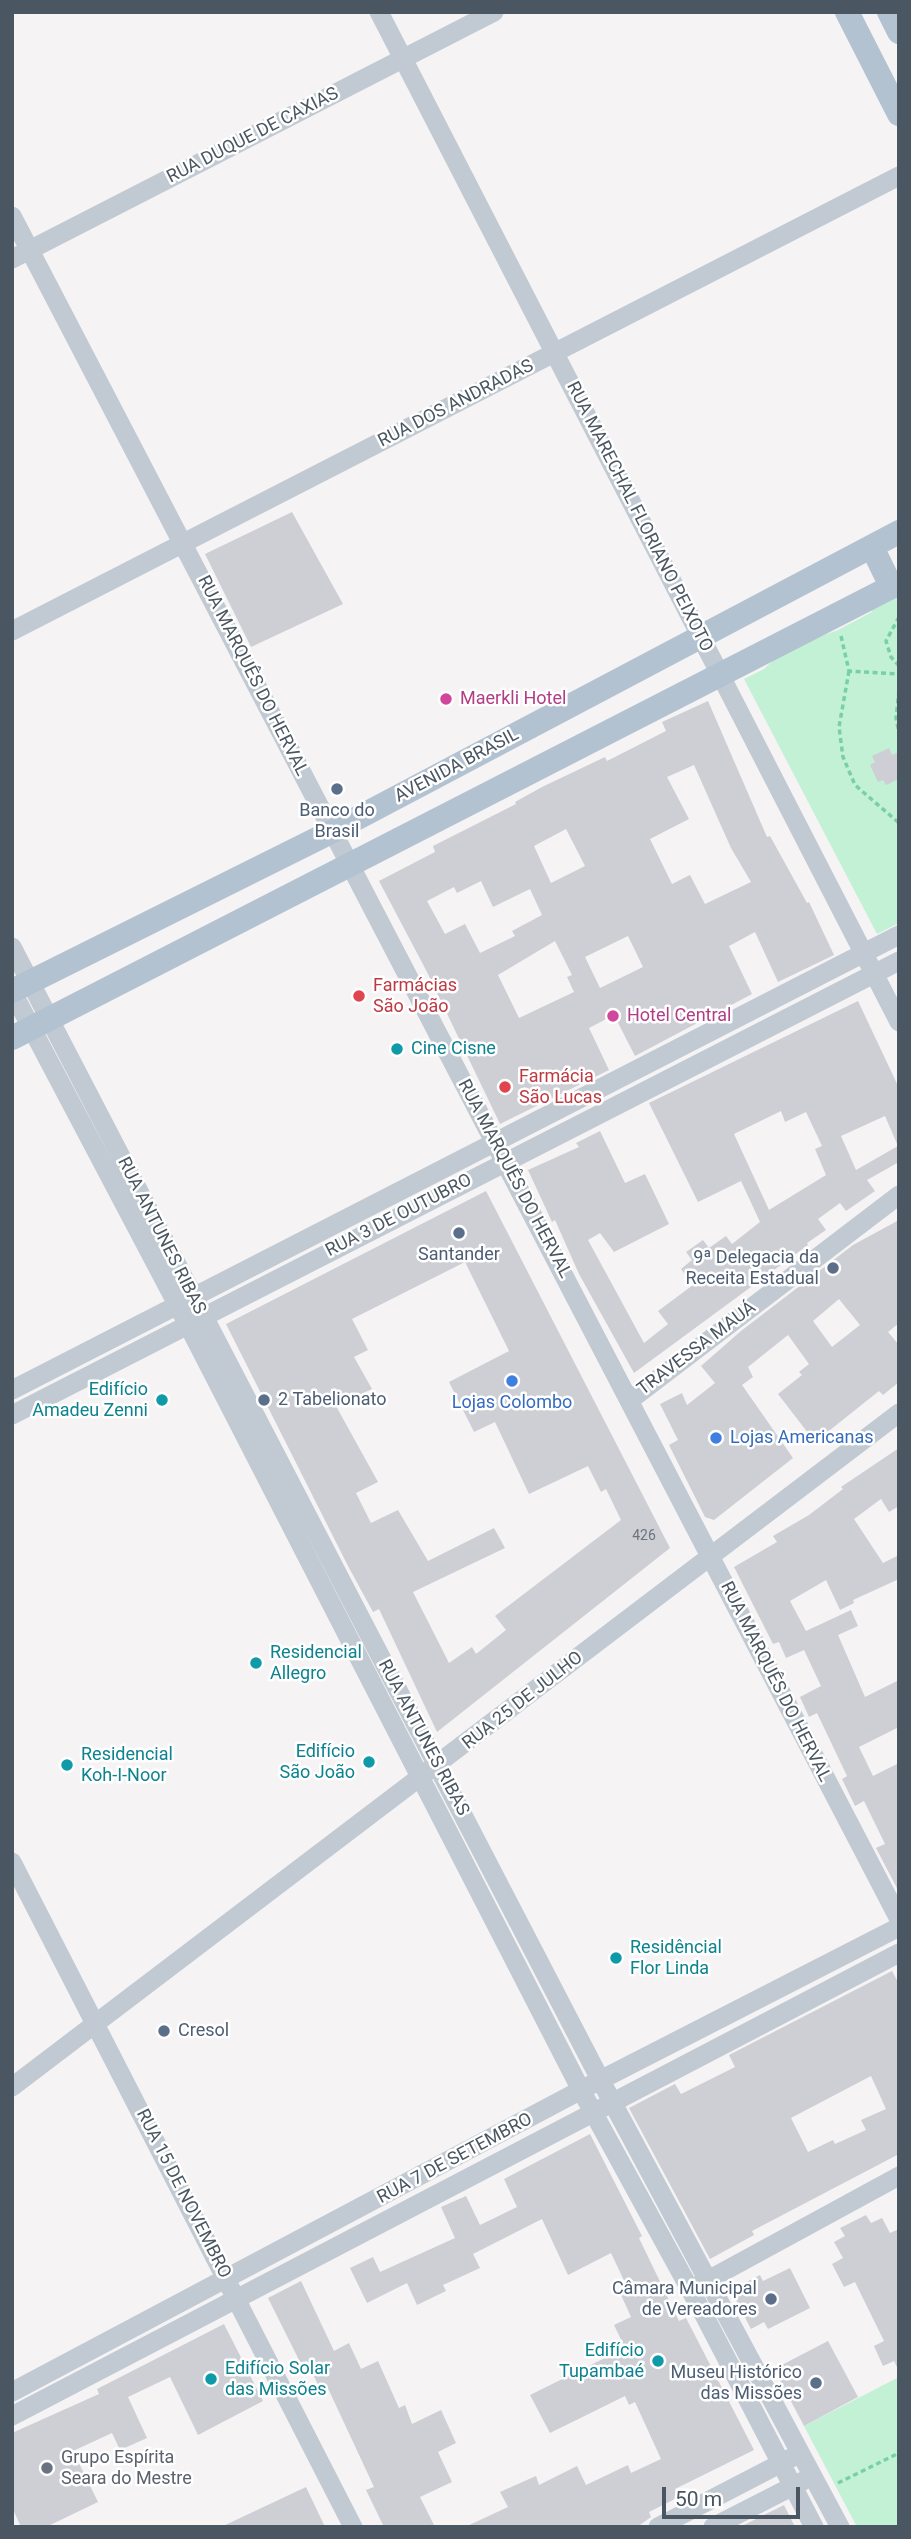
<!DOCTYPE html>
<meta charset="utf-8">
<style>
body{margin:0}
#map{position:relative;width:911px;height:2539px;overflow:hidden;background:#f5f3f3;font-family:Roboto,sans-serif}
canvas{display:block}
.frame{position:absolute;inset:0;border:14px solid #4a5661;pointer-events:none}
.scale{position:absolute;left:662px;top:2487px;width:138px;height:32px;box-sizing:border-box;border:4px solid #4a5661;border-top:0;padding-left:9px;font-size:21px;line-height:24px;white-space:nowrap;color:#4a5661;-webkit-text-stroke:5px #fff;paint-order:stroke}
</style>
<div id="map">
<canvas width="911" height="2539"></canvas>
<div class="frame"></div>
<div class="scale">50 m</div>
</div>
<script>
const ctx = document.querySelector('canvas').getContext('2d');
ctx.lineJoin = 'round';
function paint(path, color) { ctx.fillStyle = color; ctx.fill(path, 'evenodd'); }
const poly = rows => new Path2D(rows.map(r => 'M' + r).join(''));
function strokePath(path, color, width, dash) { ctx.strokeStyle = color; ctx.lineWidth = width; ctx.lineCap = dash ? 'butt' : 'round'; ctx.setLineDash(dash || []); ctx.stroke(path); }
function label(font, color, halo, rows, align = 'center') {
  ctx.font = font + ' Roboto,sans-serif'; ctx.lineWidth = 5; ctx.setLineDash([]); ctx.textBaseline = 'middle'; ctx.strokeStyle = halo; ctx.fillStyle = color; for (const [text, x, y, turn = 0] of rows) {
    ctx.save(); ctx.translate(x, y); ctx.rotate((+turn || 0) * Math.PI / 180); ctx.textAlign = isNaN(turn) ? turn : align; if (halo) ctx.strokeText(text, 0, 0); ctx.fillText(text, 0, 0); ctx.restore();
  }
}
const green = poly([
 [899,592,899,923,877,934,744,679,764,669,785,649,838,630,872,612,869,605],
 [899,2377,899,2527,857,2527,804,2426]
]);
const building = poly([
 [292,512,343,604,251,647,205,554],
 [708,701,767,837,770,836,807,903,809,902,834,955,778,982,755,932,729,946,752,994,635,1056,614,1015,589,1028,609,1070,500,1124,427,972,379,881,435,852,433,846,516,804,515,802,542,787,605,757,607,761,666,731,662,722],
 [694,765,731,848,751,882,705,904,690,875,672,884,650,839,689,819,667,777],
 [566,829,585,866,551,883,534,846],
 [481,881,493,907,530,889,542,915,512,931,515,936,480,953,465,924,445,934,427,901,454,887,457,893],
 [628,936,643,967,600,988,585,957],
 [555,941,572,975,567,977,574,992,519,1018,498,975],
 [889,748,892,755,899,752,899,779,886,785,883,780,878,782,870,765,875,762,872,756],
 [858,1001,899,1088,899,1162,867,1180,875,1191,846,1211,840,1203,818,1219,826,1230,807,1243,808,1245,634,1373,579,1274,555,1220,552,1222,528,1170,579,1147,576,1143,600,1131,625,1183,645,1174,669,1224,614,1252,600,1233,588,1240,644,1343,668,1324,658,1311,693,1285,681,1269,692,1260,686,1252,703,1240,709,1248,726,1236,732,1244,760,1222,741,1181,698,1202,649,1103],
 [781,1111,785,1122,806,1112,822,1146,815,1149,826,1175,769,1210,734,1134],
 [885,1116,898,1146,856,1170,841,1136],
 [486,1191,670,1548,437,1732,379,1609,373,1612,348,1566,226,1324],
 [465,1262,509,1351,449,1382,474,1432,495,1422,529,1494,588,1466,601,1492,606,1489,621,1520,495,1616,506,1630,476,1654,472,1647,449,1663,413,1592,505,1548,494,1528,428,1561,398,1510,371,1523,356,1493,378,1482,336,1406,372,1389,354,1357,368,1350,352,1319],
 [899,1220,899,1323,888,1332,899,1345,899,1382,883,1395,879,1391,815,1442,778,1394,802,1375,799,1372,809,1364,788,1335,748,1367,753,1377,742,1385,793,1458,714,1520,705,1517,669,1445,678,1440,660,1404,682,1393,687,1405,715,1383,701,1366,741,1331,853,1245],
 [839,1299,860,1325,832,1347,813,1321],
 [899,1448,899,1506,889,1512,881,1499,854,1519,883,1563,899,1555,899,1579,853,1600,854,1603,840,1610,826,1580,790,1601,806,1631,851,1610,858,1626,838,1635,865,1697,899,1680,899,1727,859,1747,873,1776,899,1763,899,1892,876,1848,885,1844,864,1801,855,1806,842,1779,847,1776,817,1713,809,1717,800,1697,821,1686,804,1650,786,1658,779,1642,773,1644,734,1567,777,1542,773,1536,809,1515,843,1489,841,1487],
 [892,1971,899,1984,899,2154,752,2231,754,2235,710,2259,629,2108,675,2084,681,2094,735,2067,729,2055],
 [871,2076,886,2109,861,2120,866,2130,835,2144,833,2140,808,2152,791,2118],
 [590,2134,642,2236,639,2238,679,2321,686,2318,754,2450,677,2488,681,2496,649,2512,651,2517,637,2527,465,2527,508,2507,500,2492,536,2476,539,2485,577,2466,586,2485,628,2465,631,2473,661,2459,635,2402,629,2405,625,2396,550,2433,530,2395,625,2348,614,2325,631,2317,621,2295,629,2291,611,2253,568,2275,542,2219,473,2254,480,2268,443,2285,446,2291,417,2305,407,2283,367,2303,350,2268,373,2257,380,2272,455,2238,441,2207,466,2196,480,2225,517,2207,504,2179],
 [866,2215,871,2223,882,2218,890,2233,899,2229,899,2371,894,2361,883,2366,874,2346,884,2341,855,2282,844,2287,832,2264,843,2258,834,2242,845,2236,840,2228],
 [790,2268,810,2308,768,2329,764,2322,751,2329,731,2290,760,2275,763,2281],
 [301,2281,334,2351,349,2343,361,2369,378,2361,399,2408,405,2405,412,2424,441,2410,456,2443,438,2452,452,2482,420,2497,435,2527,384,2527,366,2490,374,2487,326,2384,319,2387,307,2361,301,2364,268,2298],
 [224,2324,263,2401,198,2435,170,2377,128,2397,147,2438,120,2450,112,2433,73,2451,98,2502,46,2527,21,2527,12,2507,12,2433,99,2394,97,2389],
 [828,2341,858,2397,804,2426,774,2369],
 [306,2487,325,2527,221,2527],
 [784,2505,795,2527,740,2527]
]);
const path = poly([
 [899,617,886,641,891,657,899,666],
 [841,636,849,671,899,674],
 [849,671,839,727,843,757,855,785,899,823],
 [899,690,896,718,899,733],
 [838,2483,899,2453]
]);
const minor = poly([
 [379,12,899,1022],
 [12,216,899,1919],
 [12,259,494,12],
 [12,631,899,176],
 [12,947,601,2081,840,2527],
 [12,991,188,1325,581,2090,704,2315,814,2527],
 [12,1390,899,935],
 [629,1401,899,1195],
 [12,1415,899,961],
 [12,1862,353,2527],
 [12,2087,899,1413],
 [697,2286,899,2176],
 [12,2392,581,2090,899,1927],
 [12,2416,899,1953],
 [658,2527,791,2458],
 [713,2527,803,2481]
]);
const major = poly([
 [847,12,899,114],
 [889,12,899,32],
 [872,547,891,586],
 [12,991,333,831,899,532],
 [12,1038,899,583]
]);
const markers = [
 [446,699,7,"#d1479c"],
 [337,789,7,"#5c6f8a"],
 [359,996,7,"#e0444e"],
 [613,1016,7,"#d1479c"],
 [397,1049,7,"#0f9aa8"],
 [505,1087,7,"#e0444e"],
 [459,1233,7,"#5c6f8a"],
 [833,1268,7,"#5c6f8a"],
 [512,1381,7,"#3f7fe0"],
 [162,1400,7,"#0f9aa8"],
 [264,1400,7,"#5c6f8a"],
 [716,1438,7,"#3f7fe0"],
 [256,1663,7,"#0f9aa8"],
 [369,1762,7,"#0f9aa8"],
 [67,1765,7,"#0f9aa8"],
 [616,1958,7,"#0f9aa8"],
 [164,2031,7,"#5c6f8a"],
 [771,2299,7,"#5c6f8a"],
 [658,2361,7,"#0f9aa8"],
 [211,2379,7,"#0f9aa8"],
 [816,2383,7,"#5c6f8a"],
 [47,2468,7,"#6b7280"]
];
const numberNames = [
 ["426",644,1536]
];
const streetNames = [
 ["RUA DUQUE DE CAXIAS",253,136,-27],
 ["RUA DOS ANDRADAS",456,404,-27],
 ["RUA MARECHAL FLORIANO PEIXOTO",639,517,63],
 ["RUA MARQUÊS DO HERVAL",252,676,63],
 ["AVENIDA BRASIL",457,766,-28],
 ["RUA MARQUÊS DO HERVAL",514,1179,62],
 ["RUA 3 DE OUTUBRO",399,1216,-27],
 ["RUA ANTUNES RIBAS",161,1236,63],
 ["TRAVESSA MAUÁ",697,1349,-37],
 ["RUA MARQUÊS DO HERVAL",775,1682,63],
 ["RUA 25 DE JULHO",523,1701,-38],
 ["RUA ANTUNES RIBAS",423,1738,62],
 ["RUA 7 DE SETEMBRO",455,2159,-28],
 ["RUA 15 DE NOVEMBRO",183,2194,63]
];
const hotelNames = [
 ["Maerkli Hotel",460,699],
 ["Hotel Central",627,1016]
];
const serviceNames = [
 ["Banco do",337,811,"center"],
 ["Brasil",337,832,"center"],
 ["Santander",459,1255,"center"],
 ["9ª Delegacia da",819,1258],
 ["Receita Estadual",819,1279],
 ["2 Tabelionato",278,1400,"left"],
 ["Cresol",178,2031,"left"],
 ["Câmara Municipal",757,2289],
 ["de Vereadores",757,2310],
 ["Museu Histórico",802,2373],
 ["das Missões",802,2394]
];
const healthNames = [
 ["Farmácias",373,986],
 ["São João",373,1007],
 ["Farmácia",519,1077],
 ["São Lucas",519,1098]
];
const cultureNames = [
 ["Cine Cisne",411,1049],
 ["Edifício",148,1390,"right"],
 ["Amadeu Zenni",148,1411,"right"],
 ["Residencial",270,1653],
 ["Allegro",270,1674],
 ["Edifício",355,1752,"right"],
 ["São João",355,1773,"right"],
 ["Residencial",81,1755],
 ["Koh-I-Noor",81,1776],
 ["Residêncial",630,1948],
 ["Flor Linda",630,1969],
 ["Edifício",644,2351,"right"],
 ["Tupambaé",644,2372,"right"],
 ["Edifício Solar",225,2369],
 ["das Missões",225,2390]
];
const shopNames = [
 ["Lojas Colombo",512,1403],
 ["Lojas Americanas",730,1438,"left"]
];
const worshipNames = [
 ["Grupo Espírita",61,2458],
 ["Seara do Mestre",61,2479]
];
paint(green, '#c3f1d5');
paint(building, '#cdcfd5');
strokePath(path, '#7ad0a6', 3.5, [5, 3.5]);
strokePath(minor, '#c1cad2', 19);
strokePath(major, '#b3c2d1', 24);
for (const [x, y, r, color] of markers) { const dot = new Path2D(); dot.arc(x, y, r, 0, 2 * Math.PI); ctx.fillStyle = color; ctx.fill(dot); strokePath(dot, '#fff', 2.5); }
label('14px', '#6b747e', null, numberNames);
label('18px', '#4a5661', '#fff', streetNames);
label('18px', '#b23c85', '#fff', hotelNames, 'left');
label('18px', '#4e5e75', '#fff', serviceNames, 'right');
label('18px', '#be3a42', '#fff', healthNames, 'left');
label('18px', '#0d838f', '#fff', cultureNames, 'left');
label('18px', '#366cbe', '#fff', shopNames);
label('18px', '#5b616d', '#fff', worshipNames, 'left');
</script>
